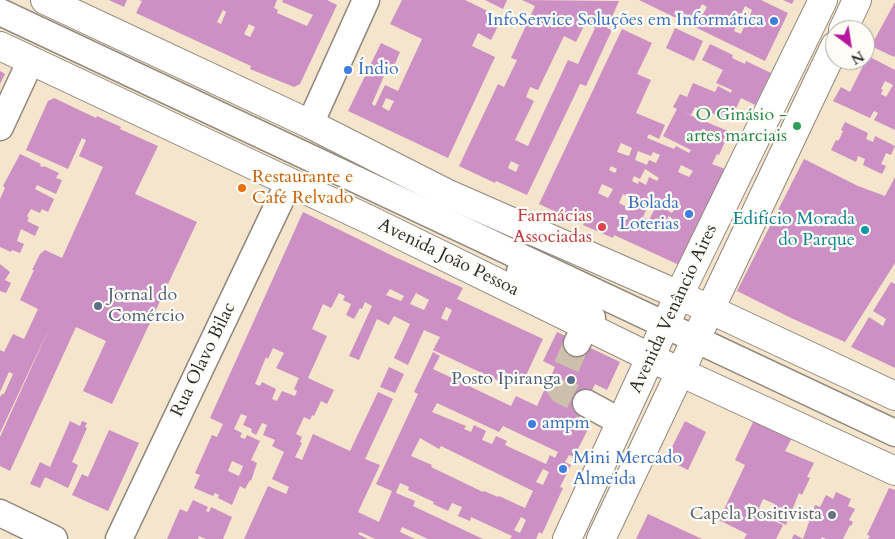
<!DOCTYPE html>
<meta charset="utf-8">
<style>
body{margin:0}
#map{position:relative;width:895px;height:539px;overflow:hidden;background:#f4e5cc;font-family:Cardo,serif}
canvas{display:block}
.north{position:absolute;left:825px;top:20px;width:50px;height:50px;box-sizing:border-box;background:#fdfcf7;border:1px solid #a9a8a5;border-radius:50%;rotate:149deg;font-size:14px;font-weight:700;line-height:20px;text-align:center;color:#2b2b2b}
.north::after{content:'';display:block;margin:auto;width:18px;height:22px;background:#b5179e;clip-path:polygon(50% 0,100% 100%,50% 72%,0 100%)}
</style>
<div id="map">
<canvas width="895" height="539"></canvas>
<div class="north">N</div>
</div>
<script>
const ctx = document.querySelector('canvas').getContext('2d');
ctx.lineJoin = 'round';
function paint(path, color) { ctx.fillStyle = color; ctx.fill(path, 'evenodd'); }
const poly = rows => new Path2D(rows.map(r => 'M' + r).join(''));
function strokePath(path, color, width, dash) { ctx.strokeStyle = color; ctx.lineWidth = width; ctx.lineCap = dash ? 'butt' : 'round'; ctx.setLineDash(dash || []); ctx.stroke(path); }
function label(font, color, halo, rows, align = 'center') {
  ctx.font = font + ' Cardo,serif'; ctx.lineWidth = 4.5; ctx.setLineDash([]); ctx.textBaseline = 'middle'; ctx.strokeStyle = halo; ctx.fillStyle = color; for (const [text, x, y, turn = 0] of rows) {
    ctx.save(); ctx.translate(x, y); ctx.rotate((+turn || 0) * Math.PI / 180); ctx.textAlign = isNaN(turn) ? turn : align; if (halo) ctx.strokeText(text, 0, 0); ctx.fillText(text, 0, 0); ctx.restore();
  }
}
const building = poly([
 [109,0,127,0,124,7],
 [139,0,277,0,274,8,278,10,277,13,307,26,313,15,282,2,283,0,327,0,337,5,300,84,294,87,250,69,251,66,136,13,142,1],
 [223,10,226,12,221,24,217,22],
 [249,24,255,27,250,37,244,34],
 [402,0,465,0,502,18,491,40,478,33,472,46,495,57,448,158,348,111,381,43,400,52,394,66,389,64,372,104,375,106,385,85,398,91,422,39,390,24],
 [386,98,394,101,389,111,382,107],
 [485,0,507,0,503,9],
 [522,0,619,1,607,28,612,30,586,86,580,84,527,195,496,181,495,183,459,166,498,84,504,87,517,60,511,58,535,6],
 [585,24,595,28,578,64,568,60,528,146,515,140,534,101,526,97,530,87,538,90,564,36,576,42],
 [511,161,519,165,516,172,508,168],
 [639,0,761,0,788,13,765,61],
 [702,4,707,7,703,14,698,12],
 [745,6,752,10,748,21,740,17],
 [738,21,745,24,741,34,734,31],
 [783,0,794,0,792,4],
 [895,2,895,55,894,57,871,46],
 [675,28,703,41,694,61,666,48],
 [622,29,652,43,637,74,651,80,636,113,665,125,659,139,649,134,647,138,674,149,676,146,689,153,691,150,663,136,677,109,673,107,680,94,687,97,693,83,715,92,718,86,731,93,732,90,716,83,723,70,702,60,710,44,733,55,732,58,745,64,746,61,771,73,755,105,741,98,730,121,704,110,703,111,695,107,691,115,684,112,704,122,704,121,728,131,723,141,725,142,719,155,717,154,712,164,725,169,679,263,677,264,614,235,613,238,583,225,585,221,571,215,569,218,539,204],
 [621,143,632,148,629,156,617,152],
 [638,151,651,156,653,152,660,155,656,163,649,160,647,165,635,160],
 [681,165,693,171,689,177,678,172],
 [611,166,617,169,615,173,609,170],
 [645,169,659,178,657,181,649,177,646,185,639,181,638,184,632,181,634,176,640,179],
 [602,184,613,189,608,198,598,193],
 [623,194,637,202,633,210,619,203],
 [669,205,675,208,672,213,667,210],
 [648,206,654,210,649,220,643,217],
 [669,216,674,220,669,230,663,227],
 [868,56,895,70,895,130,874,120,878,113,874,111,870,118,833,101,841,87,850,92],
 [885,81,893,85,886,97,881,94,883,90,881,89],
 [0,71,5,74,0,84],
 [54,98,96,118,97,116,121,127,120,129,158,146,135,194,197,222,112,404,83,391,106,341,76,327,10,471,0,466,0,437,52,322,0,433,0,397,2,394,4,394,13,374,9,372,0,392,0,350,4,352,13,334,24,339,38,309,20,300,34,270,32,270,40,254,45,250,62,258,103,167,79,156,86,140,82,138,68,169,26,150,48,101],
 [845,122,868,133,866,139,873,142,875,136,895,146,891,155,886,153,884,158,881,164,886,166,882,174,863,165,865,159,858,156,856,162,831,150,836,140,838,141,840,138,843,131,841,130],
 [20,154,41,164,40,166,43,167,44,166,59,173,56,178,62,180,56,194,37,185,35,189,54,199,48,212,42,209,40,213,31,209,27,216,29,218,27,221,39,227,35,236,21,229,17,241,24,244,20,253,12,250,11,252,0,247,0,199,5,188,3,186],
 [804,159,858,186,885,196,895,177,895,263,845,342,791,318,737,291],
 [303,212,395,257,463,288,457,299,543,339,521,386,503,378,501,382,433,350,440,337,424,330,408,365,394,358,410,324,394,316,389,325,377,319,359,360,349,356,372,306,365,302,362,309,360,308,354,319,346,315,351,304,343,300,345,296,339,293,331,308,323,304,312,329,327,336,308,378,334,390,327,404,321,401,314,416,312,415,310,420,304,417,296,434,302,437,300,442,302,443,295,457,302,460,313,434,350,451,378,392,393,399,365,459,380,465,358,512,379,522,392,491,376,484,418,394,414,392,433,352,440,356,433,369,511,406,516,396,537,406,555,367,543,361,557,332,620,362,607,390,595,384,586,403,576,424,588,429,574,457,569,455,565,462,571,465,560,487,563,488,542,534,539,532,536,539,510,539,512,536,471,517,470,521,458,516,462,507,452,503,448,511,433,504,434,502,408,490,409,487,400,483,396,493,415,501,413,506,483,539,428,539,402,527,400,532,415,539,375,539,360,532,358,534,368,539,244,539,268,486,286,494,289,487,272,479,284,452,272,446,275,440,263,435,267,425,262,423,256,435,251,432,252,429,243,425,247,416,241,414,234,429,242,433,240,437,245,439,247,435,260,441,251,460,257,463,251,481,250,480,245,489,240,486,232,505,218,498,219,495,215,493,213,496,194,488,200,475,195,473,212,435,217,437,223,424,210,418],
 [390,289,404,296,401,301,386,295],
 [416,293,429,300,424,310,410,304],
 [446,307,452,310,447,321,441,318],
 [273,348,284,353,276,368,299,378,294,389,297,391,295,396,282,391,277,401,272,399,276,389,262,382,260,386,255,384,266,357,268,359],
 [437,403,499,432,503,426,558,452,555,458,550,455,546,464,505,445,507,441,496,436,492,444,482,440,486,431,474,425,471,432,464,429,466,426,432,412],
 [420,438,439,449,441,446,533,491,525,508,499,496,498,497,484,491,483,492,431,467,432,465,411,456],
 [232,461,243,466,239,476,228,471],
 [543,469,549,472,543,485,536,482],
 [521,517,526,520,520,533,514,530],
 [0,264,10,272,5,280,11,283,6,293,0,291],
 [891,282,895,284,895,368,851,347,869,317,883,326,886,319,873,311],
 [389,367,404,374,395,393,380,387],
 [754,420,792,438,785,451,814,463,807,477,810,478,802,495,799,493,786,525,769,517,775,504,763,499,759,508,749,503,746,508,757,513,759,508,768,513,766,517,783,525,776,539,744,539,747,534,719,520,745,465,735,460],
 [70,421,80,426,82,421,87,423,85,427,87,428,72,462,78,465,68,488,45,477,40,488,30,484,40,462,50,467],
 [685,421,706,432,688,470,666,459],
 [109,430,139,443,108,511,72,495,82,474,88,477],
 [889,488,895,490,895,539,868,539,870,536,867,535],
 [836,492,851,499,848,506,855,509,849,520,853,522,851,526,850,525,843,539,826,539,822,537,821,539,792,539,794,534,803,539,815,505,820,507,826,495,833,499],
 [193,500,208,507,206,511,209,512,211,507,232,517,223,539,206,539,199,536,198,539,167,539,180,509,187,512],
 [648,514,702,539,636,539]
]);
const minorTunnel = poly([
 [577,343,559,383,559,387,562,391,586,403]
]);
const minor = poly([
 [0,12,895,433],
 [310,124,366,0],
 [0,127,31,60],
 [520,271,592,318],
 [577,343,586,325],
 [586,403,621,422],
 [0,513,54,539],
 [119,539,289,182]
]);
const major = poly([
 [45,0,310,124,446,193,679,295,895,396],
 [843,30,857,0],
 [0,46,372,221,680,372,895,471],
 [567,539,679,295,823,0],
 [601,539,835,46]
]);
const markers = [
 [774,21,5,"#3f7fe0"],
 [348,70,5,"#3f7fe0"],
 [797,126,5,"#2e9e5b"],
 [242,188,5,"#e8710a"],
 [689,214,5,"#3f7fe0"],
 [602,227,5,"#e0444e"],
 [865,230,5,"#0f9aa8"],
 [98,306,5,"#5c6f8a"],
 [571,380,5,"#5c6f8a"],
 [532,424,5,"#3f7fe0"],
 [563,469,5,"#3f7fe0"],
 [832,515,5,"#6b7280"]
];
const shopNames = [
 ["InfoService Soluções em Informática",764,21,"right"],
 ["Índio",358,70],
 ["Bolada",679,204,"right"],
 ["Loterias",679,225,"right"],
 ["ampm",542,424],
 ["Mini Mercado",573,459],
 ["Almeida",573,480]
];
const leisureNames = [
 ["O Ginásio -",787,116],
 ["artes marciais",787,137]
];
const foodNames = [
 ["Restaurante e",252,178],
 ["Café Relvado",252,199]
];
const healthNames = [
 ["Farmácias",592,217],
 ["Associadas",592,238]
];
const cultureNames = [
 ["Edifício Morada",855,220],
 ["do Parque",855,241]
];
const streetNames = [
 ["Avenida João Pessoa",448,258,26],
 ["Avenida Venâncio Aires",674,309,-65],
 ["Rua Olavo Bilac",204,360,-64]
];
const serviceNames = [
 ["Jornal do",108,296],
 ["Comércio",108,317],
 ["Posto Ipiranga",561,380,"right"]
];
const worshipNames = [
 ["Capela Positivista",822,515]
];
paint(building, '#cc90c4');
strokePath(minorTunnel, '#ccc0ac', 26, [26, 13]);
strokePath(minor, '#90887c', 29);
strokePath(major, '#90887c', 30);
strokePath(minor, '#fff', 26);
strokePath(major, '#fff', 28);
for (const [x, y, r, color] of markers) { const dot = new Path2D(); dot.arc(x, y, r, 0, 2 * Math.PI); ctx.fillStyle = color; ctx.fill(dot); strokePath(dot, '#fdfcf7', 2); }
label('18px', '#366cbe', '#fdfcf7', shopNames, 'left');
label('18px', '#27864d', '#fdfcf7', leisureNames, 'right');
label('18px', '#c56008', '#fdfcf7', foodNames, 'left');
label('18px', '#be3a42', '#fdfcf7', healthNames, 'right');
label('18px', '#0d838f', '#fdfcf7', cultureNames, 'right');
label('18px', '#2b2b2b', '#fdfcf7', streetNames);
label('18px', '#4e5e75', '#fdfcf7', serviceNames, 'left');
label('18px', '#5b616d', '#fdfcf7', worshipNames, 'right');
</script>
